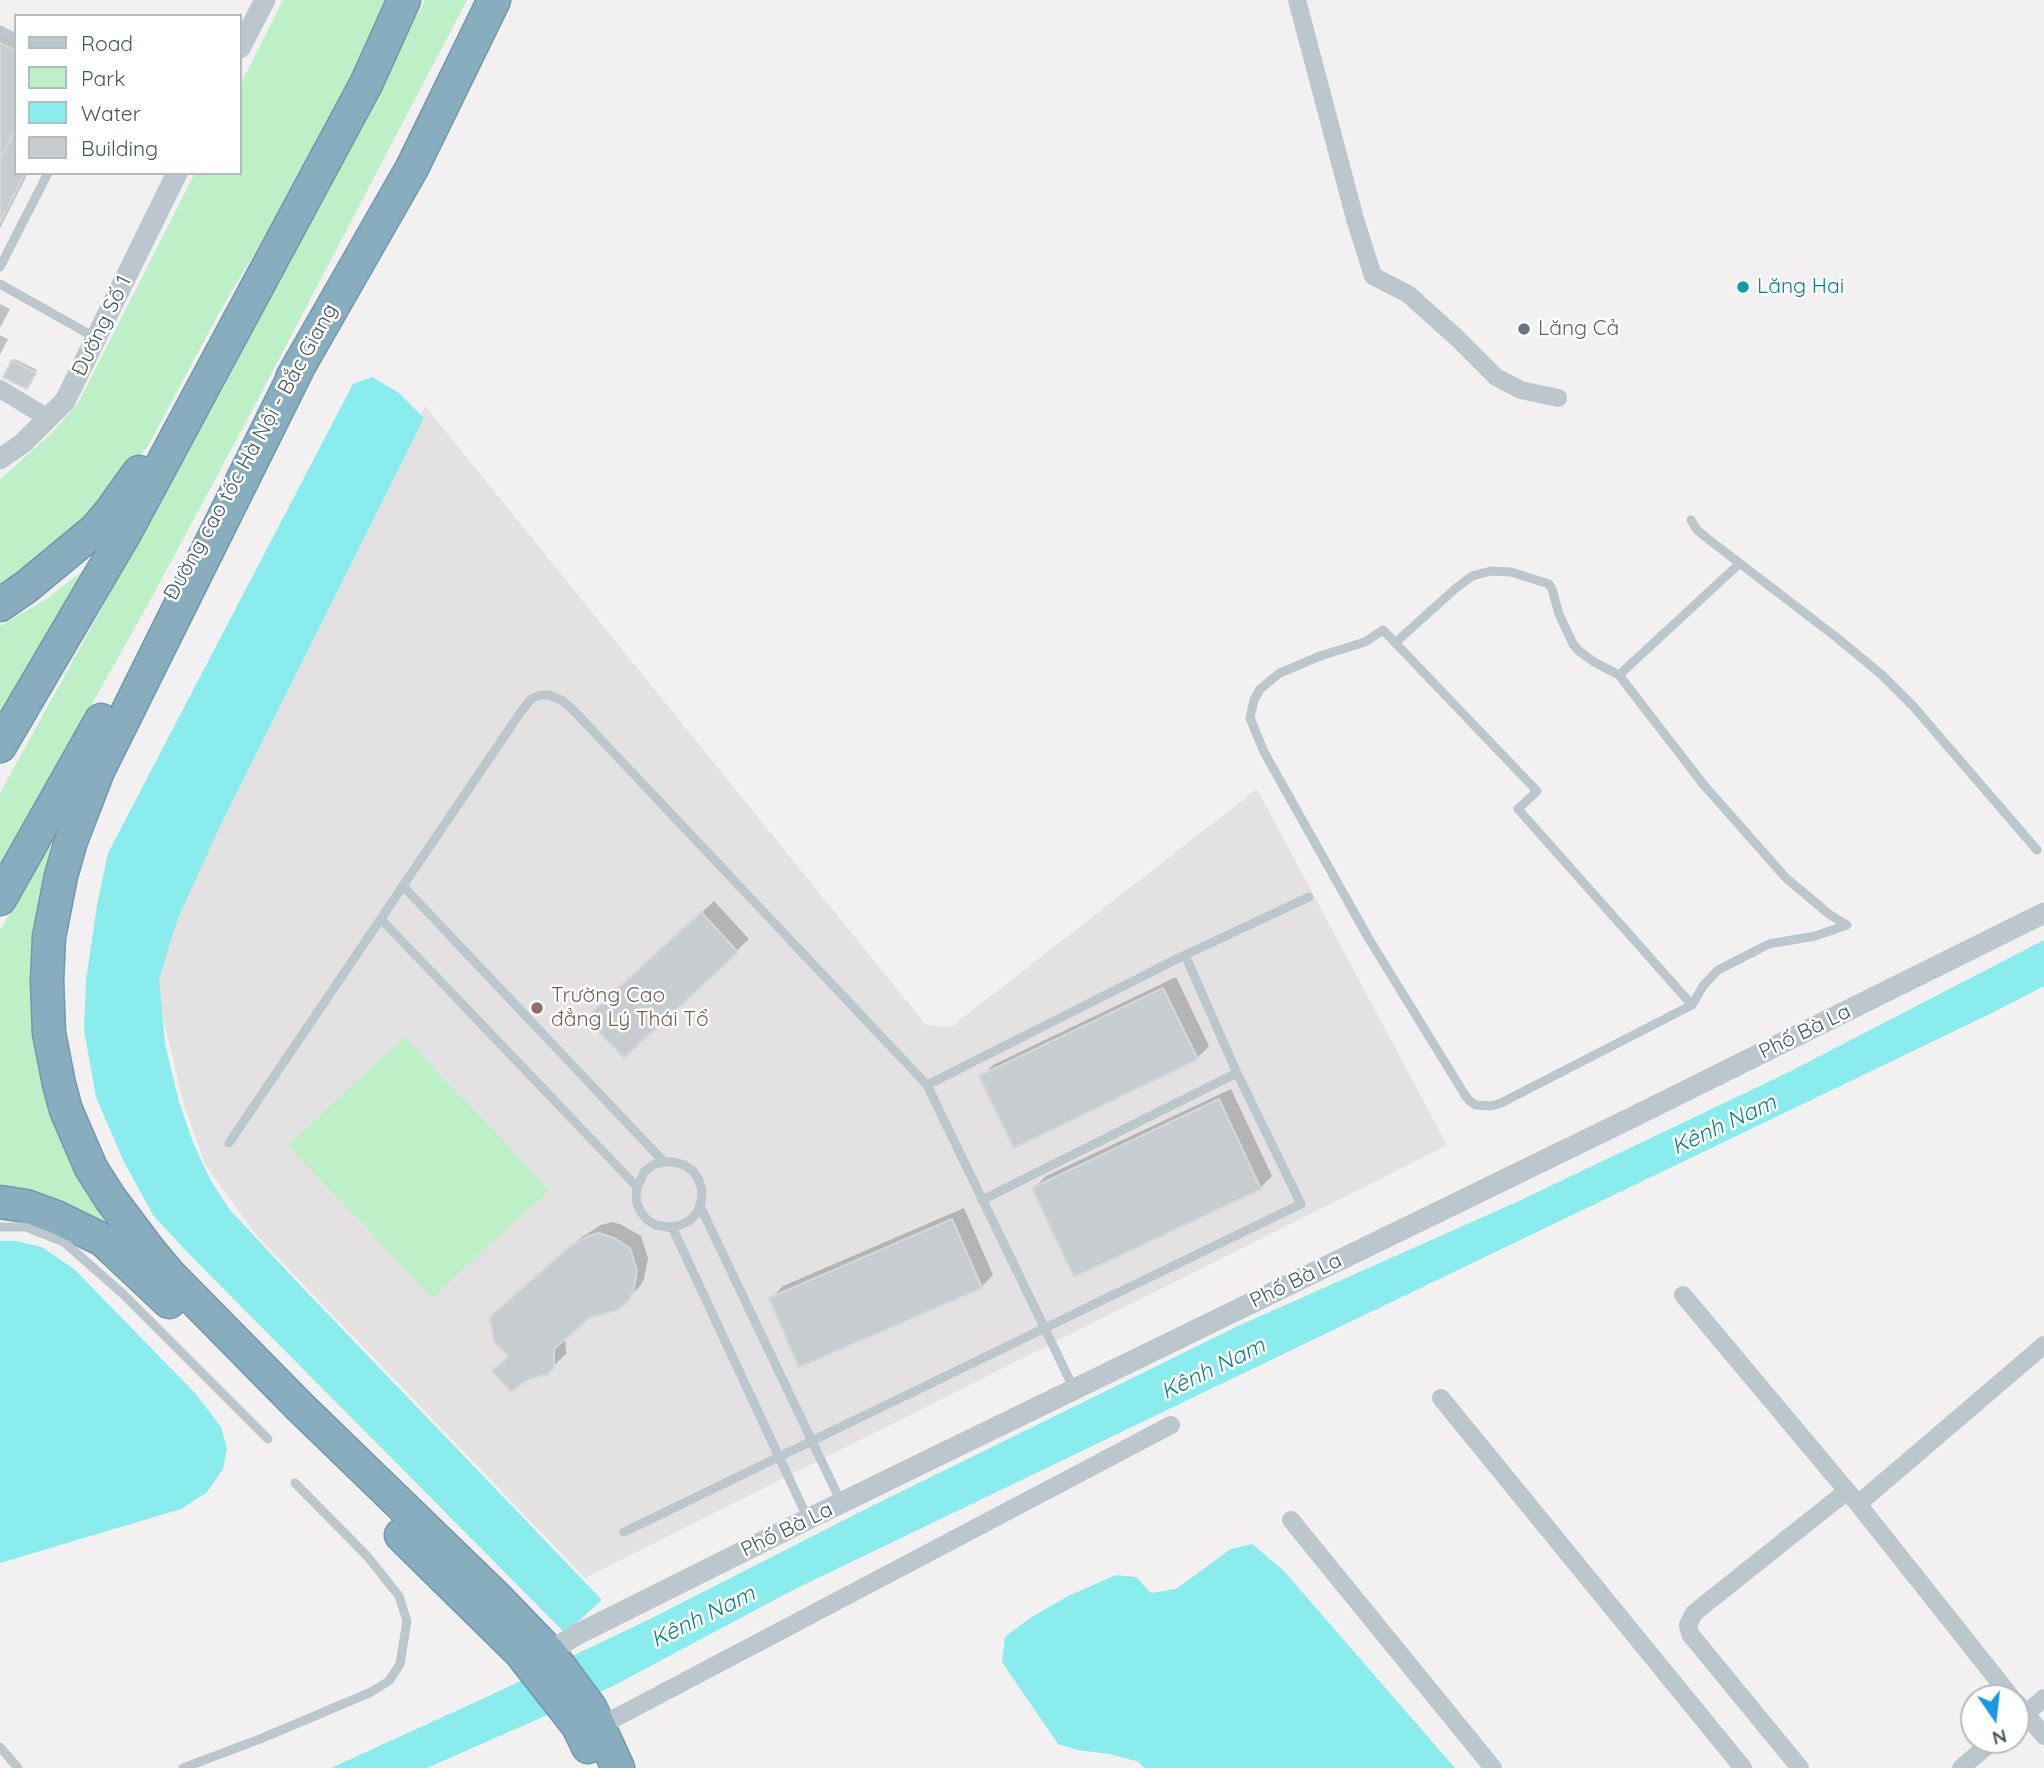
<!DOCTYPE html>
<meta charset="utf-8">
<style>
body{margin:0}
#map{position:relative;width:2044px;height:1768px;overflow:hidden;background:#f2f0f0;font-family:Quicksand,sans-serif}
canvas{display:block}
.legend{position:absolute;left:14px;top:14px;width:228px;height:161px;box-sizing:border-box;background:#fff;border:2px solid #b5bcbe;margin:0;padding:9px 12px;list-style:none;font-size:21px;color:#47575d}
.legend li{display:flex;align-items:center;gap:14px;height:35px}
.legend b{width:35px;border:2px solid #b5bcbe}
.north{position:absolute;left:1960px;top:1684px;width:70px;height:70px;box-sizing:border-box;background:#fff;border:2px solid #b5bcbe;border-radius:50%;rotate:166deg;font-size:19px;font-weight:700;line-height:28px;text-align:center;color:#47575d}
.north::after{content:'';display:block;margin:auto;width:24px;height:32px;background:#1799e5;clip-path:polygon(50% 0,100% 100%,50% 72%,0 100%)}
</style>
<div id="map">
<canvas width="2044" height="1768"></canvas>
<ul class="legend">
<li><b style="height:9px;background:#bbc7cd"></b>Road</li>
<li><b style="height:19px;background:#bef0c7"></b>Park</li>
<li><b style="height:19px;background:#8aeced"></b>Water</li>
<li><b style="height:19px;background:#c6cccf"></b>Building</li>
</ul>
<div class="north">N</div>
</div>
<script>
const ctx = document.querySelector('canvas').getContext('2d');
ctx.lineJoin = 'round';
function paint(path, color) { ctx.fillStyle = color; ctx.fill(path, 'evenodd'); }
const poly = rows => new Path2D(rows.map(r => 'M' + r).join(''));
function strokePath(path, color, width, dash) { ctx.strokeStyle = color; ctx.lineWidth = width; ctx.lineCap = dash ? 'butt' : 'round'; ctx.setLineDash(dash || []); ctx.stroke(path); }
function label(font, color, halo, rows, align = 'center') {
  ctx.font = font + ' Quicksand,sans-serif'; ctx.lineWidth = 5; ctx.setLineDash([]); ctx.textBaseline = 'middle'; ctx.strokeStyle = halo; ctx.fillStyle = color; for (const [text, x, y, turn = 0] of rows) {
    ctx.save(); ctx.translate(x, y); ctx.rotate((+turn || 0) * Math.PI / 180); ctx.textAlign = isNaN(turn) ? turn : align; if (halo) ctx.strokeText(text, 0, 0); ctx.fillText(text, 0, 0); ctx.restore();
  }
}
const education = poly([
 [425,406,926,1025,951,1027,1257,789,1447,1145,585,1578,256,1235,205,1164,184,1105,157,991,157,965,189,881,250,764]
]);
const green = poly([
 [283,0,395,0,347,95,218,315,149,444,104,504,0,589,0,479,50,435,78,403,195,173,240,173,240,85],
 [425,0,467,0,247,420,151,599,37,802,0,864,0,793,223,388],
 [120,542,0,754,0,626,45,600],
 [51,842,38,927,36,1012,154,1272,41,1198,0,1186,0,930],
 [405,1037,549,1190,432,1298,288,1145]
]);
const water = poly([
 [372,377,399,393,424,418,220,826,178,918,159,979,165,1044,179,1102,194,1145,211,1181,230,1210,298,1283,602,1600,565,1633,188,1253,153,1215,123,1160,96,1097,84,1030,86,981,97,905,108,853,353,384],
 [2044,940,2044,986,1994,1012,793,1590,613,1686,427,1768,331,1768,491,1695,650,1619,864,1510,1236,1327,1519,1201,1787,1073],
 [0,1241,16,1241,42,1247,74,1269,195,1393,221,1427,227,1449,223,1469,207,1492,181,1509,0,1563],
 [1252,1544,1283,1570,1455,1768,1144,1768,1139,1762,1110,1754,1077,1750,1058,1744,1002,1662,1005,1637,1030,1618,1068,1596,1116,1575,1136,1577,1151,1593,1176,1589,1231,1549]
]);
const shadow = poly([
 [0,26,16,34,16,173,28,173,0,228],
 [0,304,10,309,0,328],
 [0,335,8,339,0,355],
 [15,359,37,370,29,385,13,361],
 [714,901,749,939,624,1056,601,1006],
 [1176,977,1209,1046,1197,1058,981,1077,993,1065],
 [1231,1089,1272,1176,1260,1188,1075,1275,1034,1188,1046,1176],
 [964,1208,993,1275,981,1287,771,1298,783,1286],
 [612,1222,620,1224,641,1236,648,1258,644,1279,640,1286,618,1309,588,1317,565,1337,566,1354,547,1372,511,1355,504,1305,582,1237,601,1225]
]);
const building = poly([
 [0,43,16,51,16,128,0,160,0,43],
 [16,128,16,173,25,173,0,223,0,160,16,128],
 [12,360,36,373,27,389,3,377,12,360],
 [701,912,738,952,624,1058,586,1018,701,912],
 [1163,988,1198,1059,1014,1148,979,1076,1163,988],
 [1219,1099,1261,1189,1074,1277,1032,1188,1219,1099],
 [952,1219,982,1288,799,1367,769,1298,952,1219],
 [599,1233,616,1239,630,1248,637,1271,633,1292,629,1300,618,1310,589,1318,554,1349,554,1368,548,1374,527,1380,511,1392,492,1371,509,1356,494,1342,490,1317,568,1248,588,1236,599,1233]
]);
const service = poly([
 [0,30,16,38],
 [0,267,48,173],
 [0,284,96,338],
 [1691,520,1697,530,1712,542,1836,637,1882,675,1913,706,2037,850],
 [1739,564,1619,675,1703,784,1786,878,1829,914,1847,925],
 [1395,643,1456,588,1472,576,1491,571,1511,572,1549,584,1552,589,1559,614,1573,644,1579,651,1594,662,1619,675],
 [403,886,664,1162,674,1162,684,1165,693,1171,699,1180,702,1191,701,1202,697,1213,689,1221,678,1226,667,1227,656,1225,646,1219,640,1210,636,1201,637,1187,645,1171,653,1165,664,1162],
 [381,919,637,1187],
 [1692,1005,1518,809,1537,791,1383,630,1365,642,1320,656,1280,673,1260,689,1254,700,1250,718,1264,752,1369,939,1465,1095,1470,1101,1476,1105,1491,1106,1501,1103,1692,1005,1703,986,1718,970,1769,944,1815,936,1847,925],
 [927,1085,1185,955,1309,897],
 [229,1143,520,713,531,699,540,695,549,695,563,701,575,712,927,1085,1074,1389],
 [982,1200,1237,1073],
 [700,1206,841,1502],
 [0,1227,26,1227,64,1242,123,1294,268,1439],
 [672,1227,808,1519],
 [624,1532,1301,1204,1237,1073,1185,955],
 [0,1747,18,1768],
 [183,1768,260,1739,369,1693,389,1681,400,1664,407,1621,399,1596,367,1556,295,1483]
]);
const minor = poly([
 [1297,0,1355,219,1373,276,1408,294,1457,338,1496,377,1521,390,1558,398],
 [0,389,48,418],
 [1683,1295,1858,1504,2012,1698],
 [1441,1398,1743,1768],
 [1858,1504,2044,1345],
 [1291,1520,1493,1768],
 [2016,1702,2044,1736],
 [2016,1722,2044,1698],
 [600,1726,1171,1425],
 [1800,1768,1690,1634,1688,1625,1694,1613,1847,1491],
 [1961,1768,1994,1740]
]);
const tertiary = poly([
 [240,48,265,0],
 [0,459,23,443,65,401,177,173],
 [549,1652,576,1635,808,1519,1625,1121,2044,913]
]);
const motorway = poly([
 [302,360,98,771,71,841,61,876,49,937,47,981,49,1033,59,1084,66,1110,91,1168,110,1198,149,1250,169,1274,300,1407,494,1595,549,1652,591,1709,618,1768],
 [292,378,412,168,494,0],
 [0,605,26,587,96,529,111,511,139,472],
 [0,746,125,533,366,84,404,0],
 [0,899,101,720],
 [0,1202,26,1206,56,1217,103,1240,169,1302],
 [401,1535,520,1652,578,1726,588,1747]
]);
const markers = [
 [1743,287,7,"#0f9aa8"],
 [1524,329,7,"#6b7280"],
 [537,1008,7,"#8d6e63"]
];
const cultureNames = [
 ["Lăng Hai",1757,287]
];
const streetNames = [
 ["Đường Số 1",102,326,-64],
 ["Đường cao tốc Hà Nội - Bắc Giang",251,452,-61],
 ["Phố Bà La",1805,1032,-26],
 ["Phố Bà La",1296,1281,-26],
 ["Phố Bà La",787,1530,-26]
];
const worshipNames = [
 ["Lăng Cả",1538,329]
];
const educationNames = [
 ["Trường Cao",551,996],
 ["đẳng Lý Thái Tổ",551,1020]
];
const waterNames = [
 ["Kênh Nam",1724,1125,-25],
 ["Kênh Nam",1213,1369,-26],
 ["Kênh Nam",703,1617,-26]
];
paint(education, '#e3e1e2');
paint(green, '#bef0c7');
paint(water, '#8aeced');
paint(shadow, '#0003');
paint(building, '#c6cccf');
strokePath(building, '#d4d7db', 2);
strokePath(motorway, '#7298ab', 35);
strokePath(service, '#bbc7cd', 9);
strokePath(minor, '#bbc7cd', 18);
strokePath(tertiary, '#bbc7cd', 21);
strokePath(motorway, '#87adbf', 32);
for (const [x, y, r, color] of markers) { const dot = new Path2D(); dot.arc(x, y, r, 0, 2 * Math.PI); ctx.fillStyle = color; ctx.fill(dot); strokePath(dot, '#fff', 2.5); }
label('21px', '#0d838f', '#fff', cultureNames, 'left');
label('21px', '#47575d', '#fff', streetNames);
label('21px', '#5b616d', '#fff', worshipNames, 'left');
label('21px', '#785e54', '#fff', educationNames, 'left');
label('italic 23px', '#0c8486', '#fff', waterNames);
</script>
